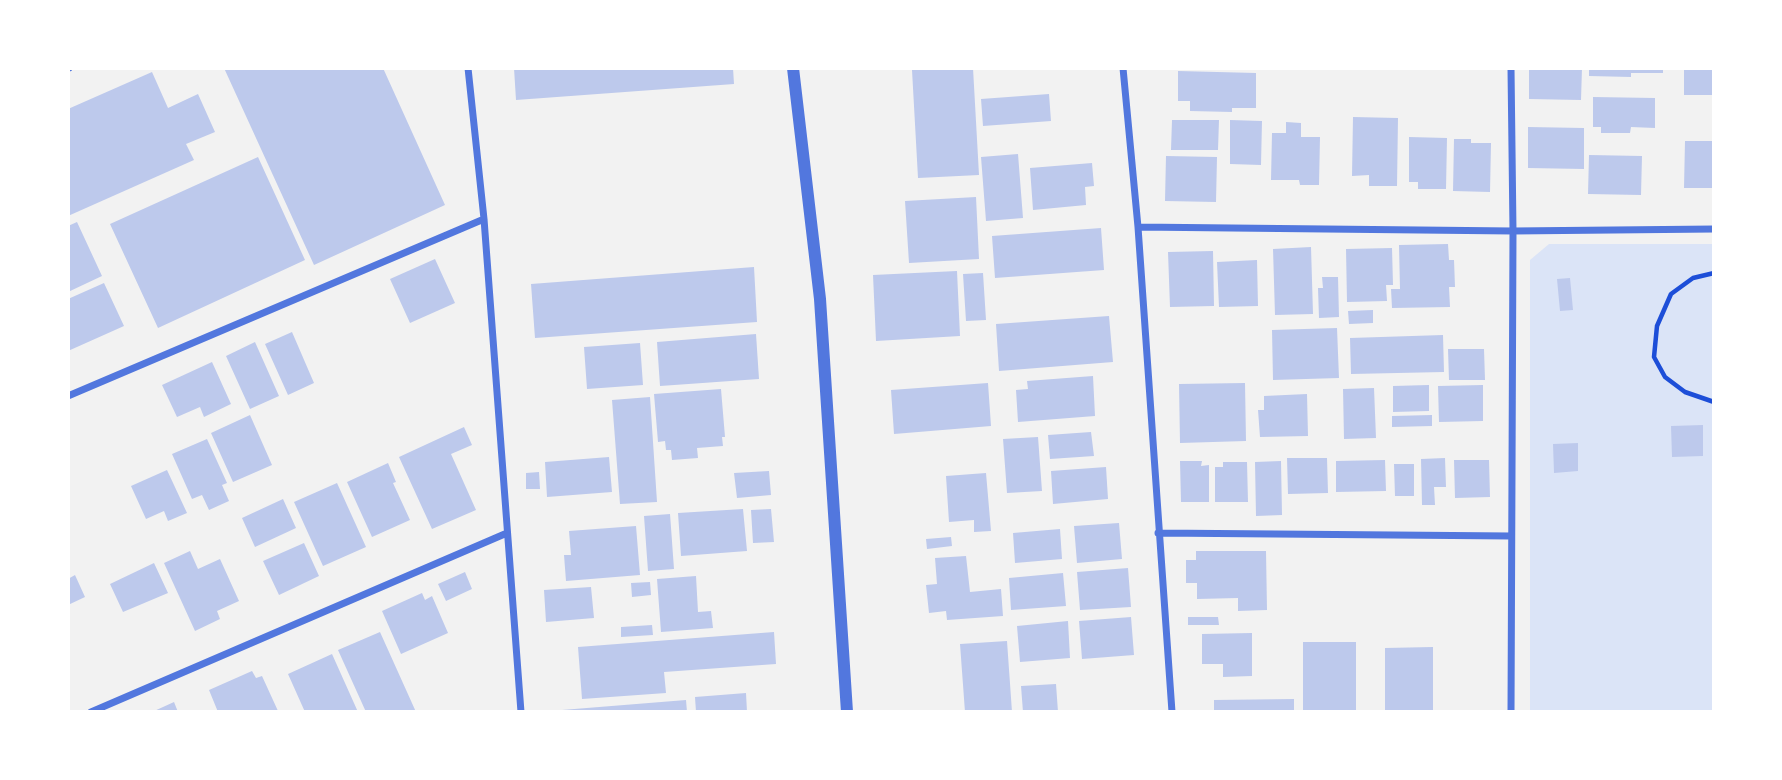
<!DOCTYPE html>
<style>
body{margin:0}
#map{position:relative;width:1782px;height:780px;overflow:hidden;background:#f2f2f2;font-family:"Titillium Web",sans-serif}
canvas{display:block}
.frame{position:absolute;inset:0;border:70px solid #fff;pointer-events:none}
</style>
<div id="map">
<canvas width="1782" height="780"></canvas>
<div class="frame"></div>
</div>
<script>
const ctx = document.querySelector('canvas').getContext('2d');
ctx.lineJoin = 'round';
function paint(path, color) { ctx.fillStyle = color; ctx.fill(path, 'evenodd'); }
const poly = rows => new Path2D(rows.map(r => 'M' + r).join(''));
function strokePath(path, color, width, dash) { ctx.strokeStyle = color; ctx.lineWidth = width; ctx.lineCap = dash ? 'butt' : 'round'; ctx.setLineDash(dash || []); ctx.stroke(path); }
const green = poly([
 [1549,244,1714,244,1714,712,1530,712,1530,260]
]);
const building = poly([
 [224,68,383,68,445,205,314,265],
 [514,68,733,68,734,84,516,100],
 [973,68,979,175,918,178,912,70],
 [1529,68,1582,68,1581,100,1529,99],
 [1589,68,1663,68,1663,73,1631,73,1631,77,1589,76],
 [1684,68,1714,68,1714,95,1684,95],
 [1178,71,1256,73,1256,108,1232,108,1232,112,1190,111,1190,101,1178,101],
 [152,72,168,108,198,94,215,132,186,144,194,160,68,216,68,109],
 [1049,94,1051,121,983,126,981,99],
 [1593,97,1655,98,1655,128,1631,127,1630,133,1601,133,1601,127,1593,127],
 [1353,117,1398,118,1397,186,1369,186,1369,175,1352,176],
 [1172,120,1219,120,1218,150,1171,150],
 [1230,120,1262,121,1261,165,1230,164],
 [1286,122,1301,123,1301,137,1320,137,1319,185,1300,185,1299,180,1271,180,1272,133,1286,133],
 [1528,127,1584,128,1584,169,1528,168],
 [1409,137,1447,138,1446,189,1418,189,1418,182,1409,182],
 [1454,139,1471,139,1471,143,1491,143,1490,192,1453,191],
 [1685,141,1714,141,1714,188,1684,188],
 [1018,154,1023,218,986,221,981,157],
 [1589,155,1642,156,1641,195,1588,194],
 [1166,156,1217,157,1216,202,1165,201],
 [258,157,305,260,158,328,110,224],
 [1092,163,1094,186,1085,187,1086,205,1033,210,1030,168],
 [976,197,979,259,909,263,905,201],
 [77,222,102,276,68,292,68,226],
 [1101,228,1104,270,995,278,992,236],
 [1448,244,1449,260,1454,260,1455,287,1449,287,1450,307,1392,308,1391,289,1400,289,1399,245],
 [1311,247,1313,314,1275,315,1273,249],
 [1392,248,1393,285,1386,285,1387,301,1347,302,1346,249],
 [1213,251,1214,306,1170,307,1168,252],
 [435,259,455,303,410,323,390,279],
 [1257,260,1258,306,1219,307,1217,262],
 [754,267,757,322,535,338,531,284],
 [957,271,960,336,876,341,873,275],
 [983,273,986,320,966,321,963,274],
 [1322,277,1338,277,1339,317,1319,318,1318,288,1323,288],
 [1570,278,1573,310,1560,311,1557,279],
 [104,283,124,326,68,351,68,299],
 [1373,310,1373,323,1349,324,1348,311],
 [1109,316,1113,362,999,371,996,324],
 [1337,328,1339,378,1273,380,1272,330],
 [292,332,314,383,288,395,265,344],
 [756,334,759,379,660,386,657,342],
 [1443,335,1444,372,1351,374,1350,338],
 [255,342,279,396,250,409,226,356],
 [640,343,643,385,587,389,584,347],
 [1448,349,1484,349,1485,380,1449,380],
 [212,362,231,404,204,417,200,407,177,417,162,385],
 [1093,376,1095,416,1018,422,1016,390,1028,389,1027,381],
 [988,383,991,426,894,434,891,390],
 [1245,383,1246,441,1180,443,1179,384],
 [1429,385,1429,411,1393,412,1393,386],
 [1483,385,1483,421,1439,422,1438,386],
 [1374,388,1376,438,1344,439,1343,389],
 [721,389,725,437,722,437,723,446,697,448,698,458,672,460,671,450,666,450,665,441,658,442,654,394],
 [1307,394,1308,436,1260,437,1258,410,1264,410,1264,396],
 [650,397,657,502,620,504,612,400],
 [250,415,272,465,233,482,211,433],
 [1432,415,1432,426,1392,427,1392,416],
 [1703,425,1703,456,1672,457,1671,426],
 [464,427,472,445,451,454,476,510,432,529,399,457],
 [1091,432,1094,456,1050,459,1048,435],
 [1038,437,1042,491,1007,493,1003,439],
 [207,439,227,483,222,485,229,501,209,510,202,495,192,499,172,454],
 [1578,443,1578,471,1554,473,1553,444],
 [609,457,612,492,547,497,545,462],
 [1287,458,1327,458,1328,493,1288,494],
 [1445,458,1446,487,1434,487,1435,505,1422,505,1421,459],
 [1385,460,1386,491,1336,492,1336,461],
 [1454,460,1489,460,1490,497,1455,498],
 [1180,461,1202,461,1201,466,1209,465,1209,502,1181,502],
 [1281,461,1282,515,1256,516,1255,462],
 [1223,462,1247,462,1248,502,1215,502,1215,467,1223,467],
 [388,463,396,482,393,483,410,520,372,537,347,482],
 [1394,464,1414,464,1414,496,1395,496],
 [1106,467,1108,499,1053,504,1051,471],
 [167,470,187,513,168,521,164,511,146,519,131,486],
 [769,471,771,495,737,498,734,473],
 [539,472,540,489,526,489,526,473],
 [986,473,991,531,974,532,974,520,949,522,946,476],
 [337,483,366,547,323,566,294,502],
 [283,499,296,528,255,547,242,518],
 [743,509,747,551,681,556,678,513],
 [771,509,774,542,753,543,751,510],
 [670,514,674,569,648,571,644,516],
 [1119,523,1122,559,1077,563,1074,526],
 [636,526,640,575,566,581,564,555,571,555,569,531],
 [1060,529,1062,559,1015,563,1013,533],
 [951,537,952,546,927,549,926,539],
 [304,543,319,576,279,595,263,561],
 [190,551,198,569,220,559,239,601,217,611,220,619,195,631,164,563],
 [1196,551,1266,551,1267,610,1238,611,1238,598,1197,599,1197,583,1186,583,1186,560,1196,560],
 [966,556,970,592,1001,589,1003,616,947,620,946,611,929,613,926,585,937,584,935,558],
 [154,563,168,593,123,612,110,584],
 [1128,568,1131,607,1080,610,1077,572],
 [465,572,472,589,446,601,438,584],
 [1063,573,1066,606,1011,610,1009,578],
 [75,575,85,597,68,605,68,579],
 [696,576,698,612,711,611,713,628,661,632,657,579],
 [650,582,651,595,632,597,631,583],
 [591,587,594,618,546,622,544,590],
 [422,593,425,600,432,596,448,633,401,654,382,611],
 [1131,617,1134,655,1082,659,1079,621],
 [1188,617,1218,617,1219,625,1188,625],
 [1068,621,1070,658,1020,662,1017,626],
 [652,625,653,635,621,637,621,627],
 [380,632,416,712,366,712,338,650],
 [774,632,776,664,664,672,666,693,582,699,578,647],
 [1252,633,1252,676,1223,677,1223,664,1202,664,1202,634],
 [1007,641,1012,712,965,712,960,644],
 [1303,642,1356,642,1356,712,1303,712],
 [1433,647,1433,712,1385,712,1385,648],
 [332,654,358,712,305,712,288,674],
 [252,671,256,678,262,676,278,711,218,712,209,690],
 [1056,684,1058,712,1023,712,1021,686],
 [746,693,747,712,696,712,695,697],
 [1294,699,1294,712,1214,712,1214,700],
 [686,700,687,712,562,712,562,710],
 [174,702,178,712,152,712]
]);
const path = poly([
 [1714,273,1693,278,1671,294,1657,326,1654,357,1665,377,1685,392,1714,402]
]);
const minor = poly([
 [68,68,69,68],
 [468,68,484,219,521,712],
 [1123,68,1138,227,1172,712],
 [1511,68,1513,231,1511,712],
 [1138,227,1513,231,1714,229],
 [68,396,484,219],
 [1158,533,1511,536],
 [91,712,507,533]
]);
const tertiary = poly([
 [793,68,820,299,847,712]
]);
paint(green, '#dbe4f7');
paint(building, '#bdc9ec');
strokePath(path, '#1d4ed8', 4.5);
strokePath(minor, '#5277de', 7);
strokePath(tertiary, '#5277de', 12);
</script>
